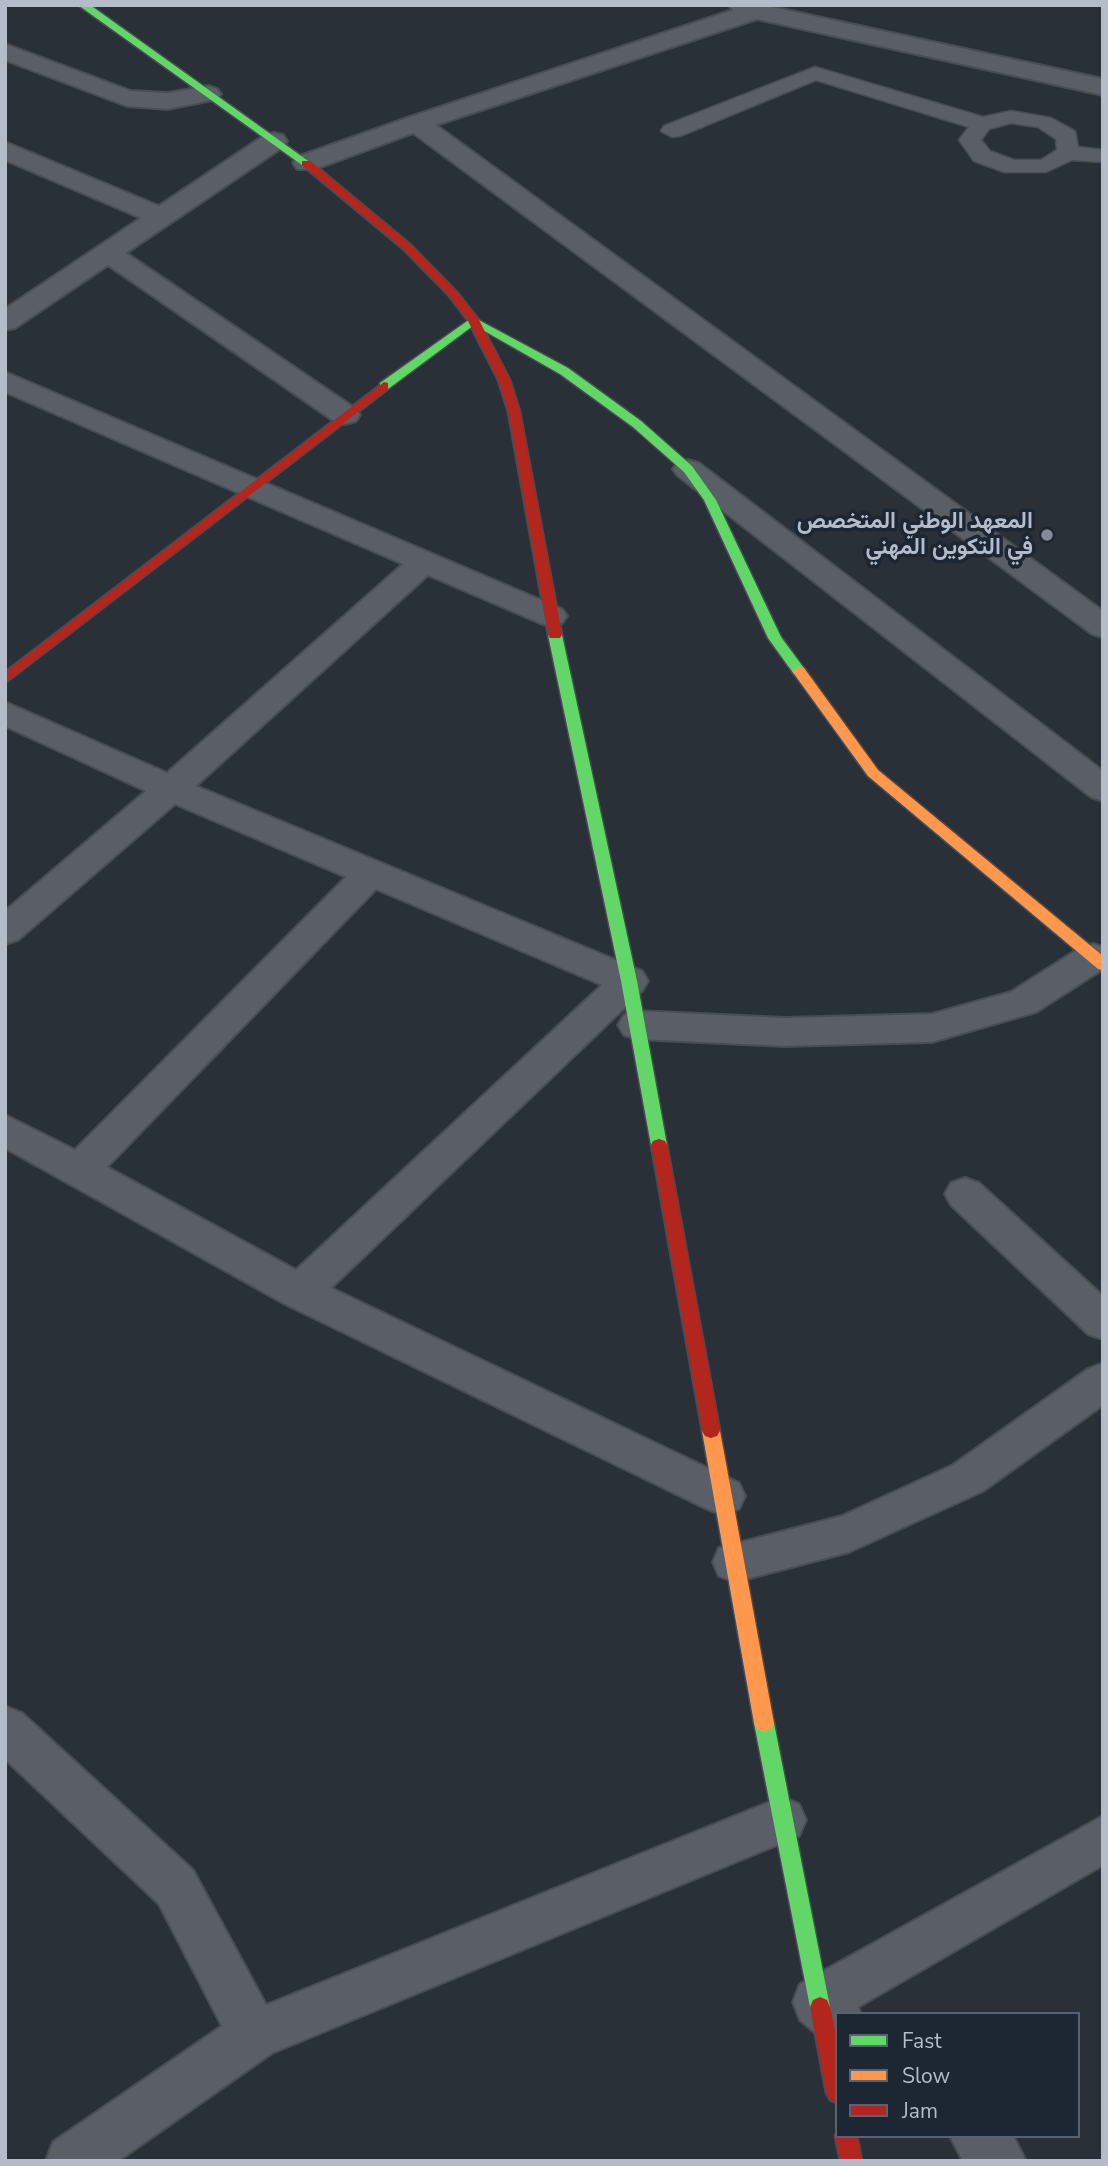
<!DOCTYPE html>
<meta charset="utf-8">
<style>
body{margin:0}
#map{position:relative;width:1108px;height:2166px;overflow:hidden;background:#2a3038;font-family:"Nunito Sans",sans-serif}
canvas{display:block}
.frame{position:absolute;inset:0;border:7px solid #b4bcc9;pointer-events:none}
.legend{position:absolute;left:835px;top:2012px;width:245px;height:126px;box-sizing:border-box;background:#1d2633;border:2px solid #59626f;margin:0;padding:9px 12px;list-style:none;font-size:21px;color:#b4bcc9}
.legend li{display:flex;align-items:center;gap:14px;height:35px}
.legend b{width:35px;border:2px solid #59626f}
</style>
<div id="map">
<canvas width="1108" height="2166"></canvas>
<div class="frame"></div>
<ul class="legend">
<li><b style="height:9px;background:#63d668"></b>Fast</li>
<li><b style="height:9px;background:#ff974d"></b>Slow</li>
<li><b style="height:9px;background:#b3261e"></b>Jam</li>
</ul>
</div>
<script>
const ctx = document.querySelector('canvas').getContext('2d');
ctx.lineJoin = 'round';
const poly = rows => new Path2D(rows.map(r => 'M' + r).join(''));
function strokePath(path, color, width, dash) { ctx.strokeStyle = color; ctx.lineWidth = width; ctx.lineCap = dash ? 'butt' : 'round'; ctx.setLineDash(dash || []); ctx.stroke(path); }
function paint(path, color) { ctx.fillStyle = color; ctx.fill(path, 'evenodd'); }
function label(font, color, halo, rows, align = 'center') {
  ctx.font = font + ' "Nunito Sans",Vazirmatn,sans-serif'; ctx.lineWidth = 7; ctx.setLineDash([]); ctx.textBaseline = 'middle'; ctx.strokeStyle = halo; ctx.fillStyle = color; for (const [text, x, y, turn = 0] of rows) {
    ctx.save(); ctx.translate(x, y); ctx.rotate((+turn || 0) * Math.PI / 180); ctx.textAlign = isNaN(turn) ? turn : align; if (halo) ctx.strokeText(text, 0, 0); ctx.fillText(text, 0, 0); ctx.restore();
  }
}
const lane = poly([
 [815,67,983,117,1011,111,1051,118,1075,131,1078,147,1103,150,1103,162,1072,160,1046,172,1004,172,974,161,959,140,969,127,816,80,680,136,672,137,661,131,664,126,815,67],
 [1011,123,1038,127,1056,139,1057,150,1041,160,1014,160,990,151,981,140,989,129,1011,123]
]);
const street = poly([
 [729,5,763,5,1103,79,1103,95,757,19,436,125,1103,611,1103,637,1092,634,413,133,315,169,297,169,293,163,297,157,407,118,733,10,729,5],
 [5,44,131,91,168,93,208,86,217,89,221,94,217,99,168,109,127,106,5,60,5,44],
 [274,133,283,135,287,141,283,147,126,253,356,409,360,415,356,421,345,424,334,421,108,265,15,328,5,330,5,309,141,218,5,160,5,142,159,206,265,135,274,133],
 [5,372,562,609,567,616,562,623,551,626,540,623,428,575,196,786,642,971,648,981,642,991,331,1288,739,1483,745,1496,739,1509,723,1515,707,1509,285,1304,5,1148,5,1115,75,1150,346,877,175,804,18,940,5,944,5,911,146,791,5,726,5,702,167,773,403,564,5,392,5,372],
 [376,889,602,985,296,1270,107,1167,376,889],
 [688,460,699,463,1103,771,1103,801,1091,797,677,475,673,469,677,463,688,460],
 [1093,944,1103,947,1103,969,1036,1012,932,1042,785,1046,637,1039,624,1035,618,1025,624,1015,637,1011,785,1018,932,1014,1011,992,1080,948,1093,944],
 [965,1178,979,1183,1103,1296,1103,1339,1088,1334,951,1205,945,1194,951,1183,965,1178],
 [1103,1363,1103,1405,983,1491,849,1552,735,1582,719,1576,713,1562,719,1548,842,1516,953,1465,1088,1369,1103,1363],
 [5,1706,22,1713,193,1870,266,2005,782,1797,799,1804,806,1820,799,1836,272,2053,118,2161,46,2161,53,2142,222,2026,159,1904,5,1759,5,1706],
 [1103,1816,1103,1865,858,2007,861,2014,837,2014,837,2043,819,2036,800,2020,793,2002,800,1984,1103,1816],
 [950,2136,1013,2136,1026,2161,963,2161,950,2136]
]);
const fast = poly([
 [78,5,90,5,311,163,302,165,78,5],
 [473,317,568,368,641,421,692,466,716,500,781,637,806,671,804,674,794,674,768,638,704,500,684,472,633,427,560,374,474,325,388,389,380,389,380,383,473,317],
 [555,631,562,635,637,981,667,1145,665,1149,659,1151,653,1149,651,1145,621,981,548,635,555,631],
 [764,1714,771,1717,774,1723,830,2007,827,2014,820,2017,813,2014,810,2007,754,1723,757,1717,764,1714]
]);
const slow = poly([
 [799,667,804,668,878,770,1103,956,1103,970,1098,969,868,776,792,671,799,667],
 [711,1424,717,1426,720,1431,774,1723,771,1729,764,1732,757,1729,754,1723,702,1431,705,1426,711,1424]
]);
const jam = poly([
 [302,161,310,161,411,245,457,292,479,320,510,380,520,412,562,635,560,638,550,638,548,635,508,412,498,380,468,321,449,296,403,249,302,165,302,161],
 [384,382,388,383,388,389,5,683,5,672,384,382],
 [659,1139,665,1141,667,1145,720,1431,717,1436,711,1438,705,1436,702,1431,651,1145,653,1141,659,1139],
 [820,1997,827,2000,830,2007,837,2039,837,2103,830,2100,826,2093,810,2007,813,2000,820,1997],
 [837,2132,837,2136,857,2136,862,2161,840,2161,835,2136,837,2132]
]);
const markers = [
 [1047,535,7,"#848b96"]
];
const poiNames = [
 ["المعهد الوطني المتخصص",1033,522],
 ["في التكوين المهني",1033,548]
];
strokePath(lane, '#484c53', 3);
strokePath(street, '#484c53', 4);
strokePath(fast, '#484c53', 3);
strokePath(slow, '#484c53', 3);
strokePath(jam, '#484c53', 3);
paint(lane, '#5a5e66');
paint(street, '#5a5e66');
paint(fast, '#63d668');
paint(slow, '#ff974d');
paint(jam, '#b3261e');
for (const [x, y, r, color] of markers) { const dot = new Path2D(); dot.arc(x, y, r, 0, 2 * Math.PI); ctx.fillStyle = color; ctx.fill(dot); strokePath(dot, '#1d2633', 2.5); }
label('bold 23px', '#b4bcc9', '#1d2633', poiNames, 'right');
</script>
